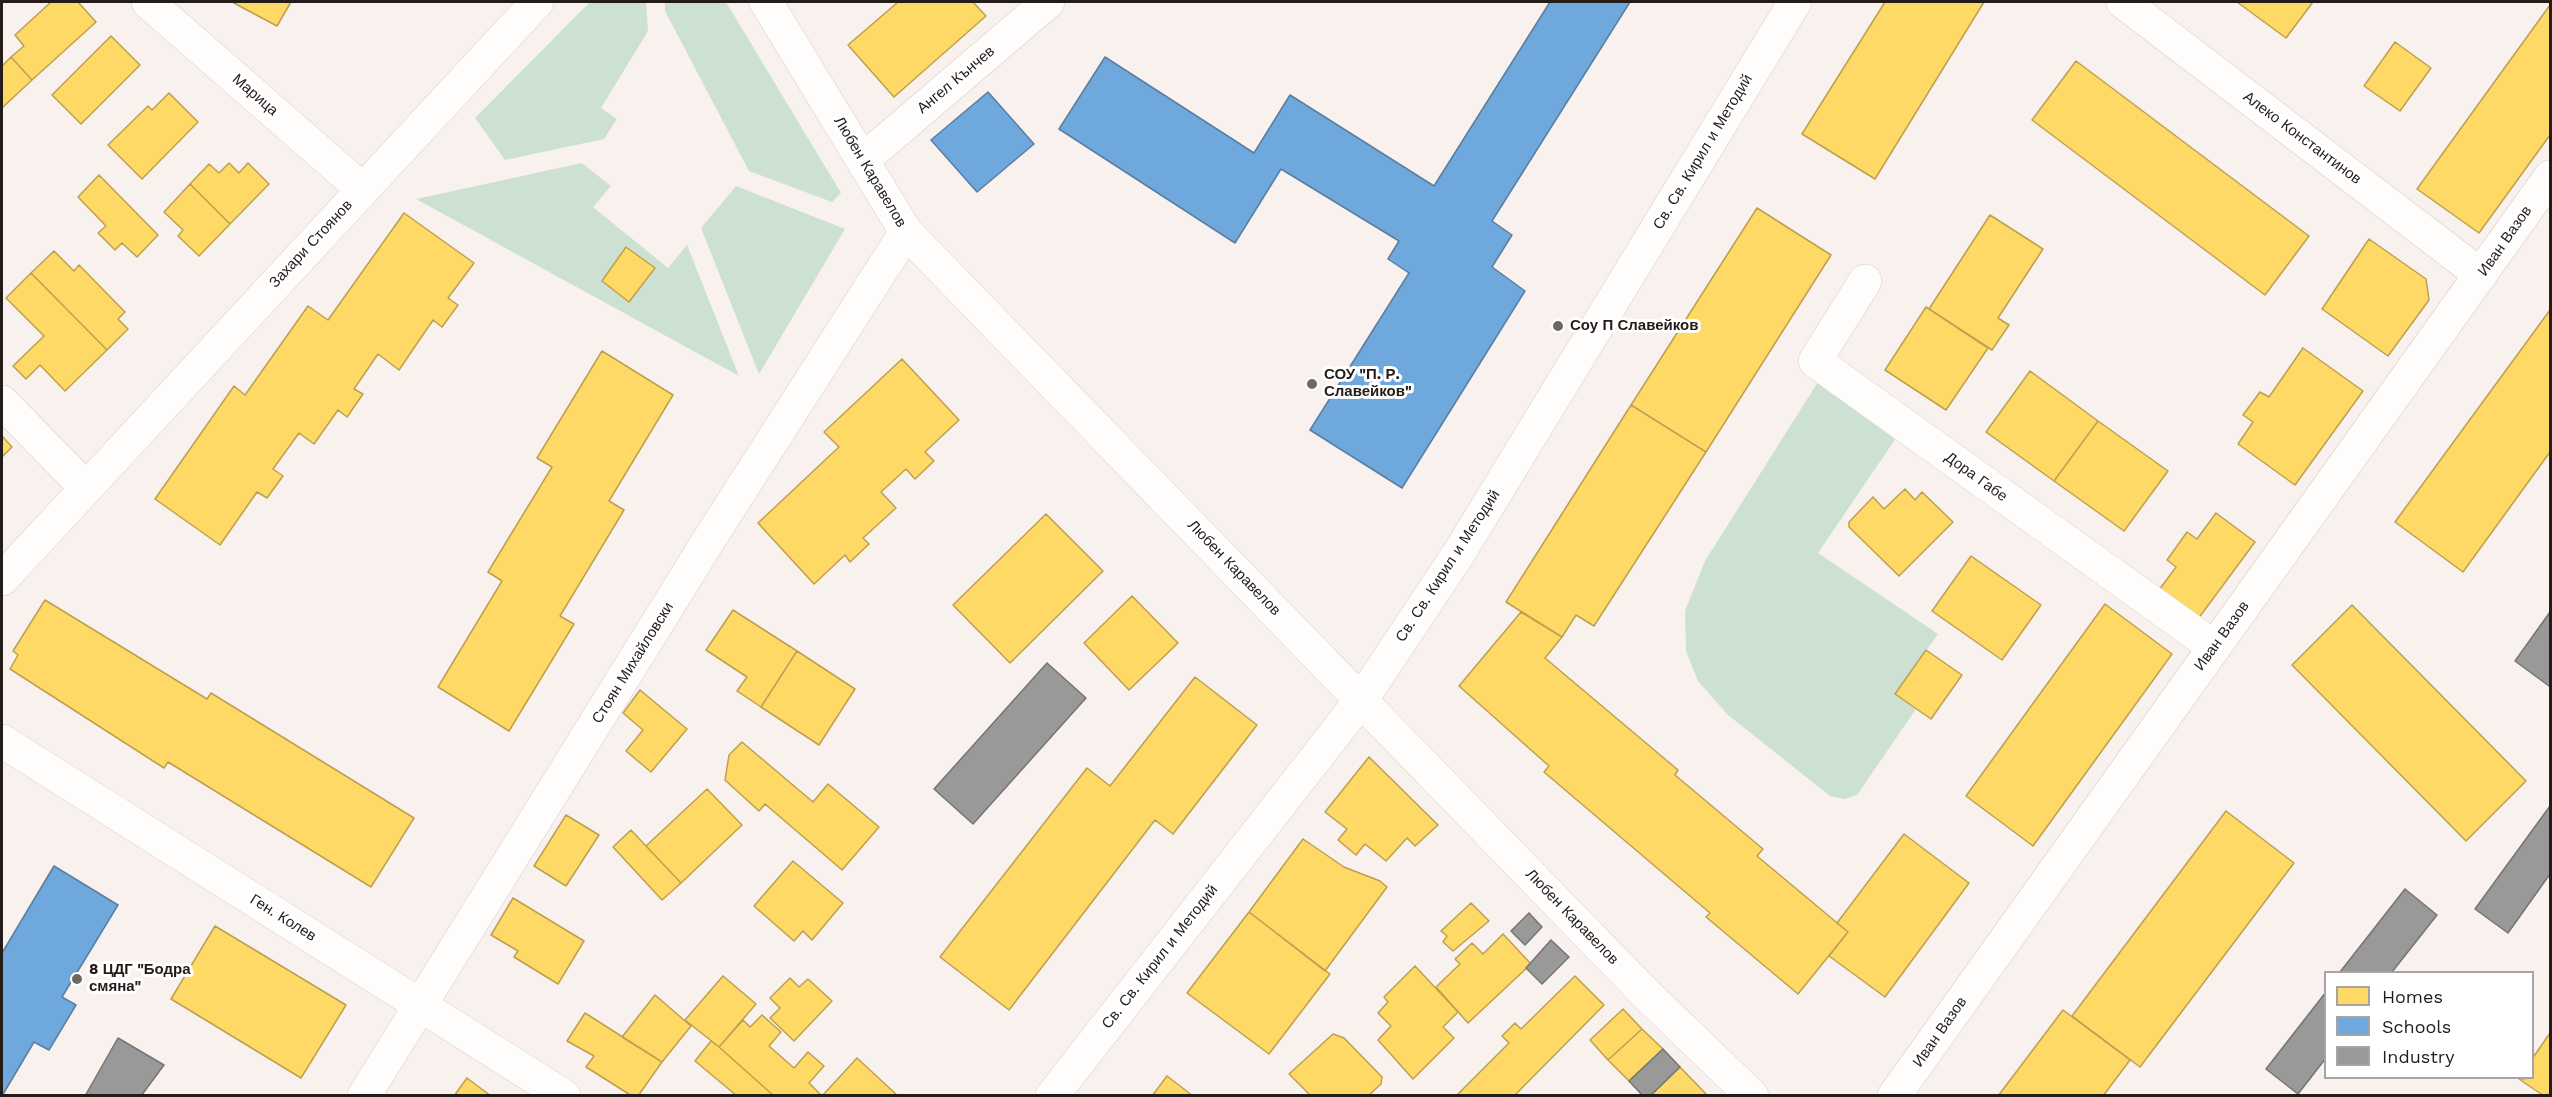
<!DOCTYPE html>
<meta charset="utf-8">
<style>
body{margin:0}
#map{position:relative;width:2552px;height:1097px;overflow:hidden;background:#f9f1ee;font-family:"Work Sans",sans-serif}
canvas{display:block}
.frame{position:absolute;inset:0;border:3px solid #241c18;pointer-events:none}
.legend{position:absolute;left:2324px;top:971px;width:210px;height:108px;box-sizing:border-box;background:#fff;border:2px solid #a7a4a3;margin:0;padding:8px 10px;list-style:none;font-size:18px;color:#241c18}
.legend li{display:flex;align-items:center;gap:12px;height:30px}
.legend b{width:30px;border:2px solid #a7a4a3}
</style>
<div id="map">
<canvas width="2552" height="1097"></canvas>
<div class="frame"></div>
<ul class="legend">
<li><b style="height:16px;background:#ffd966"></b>Homes</li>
<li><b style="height:16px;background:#6fa8dc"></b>Schools</li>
<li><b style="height:16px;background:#999"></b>Industry</li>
</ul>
</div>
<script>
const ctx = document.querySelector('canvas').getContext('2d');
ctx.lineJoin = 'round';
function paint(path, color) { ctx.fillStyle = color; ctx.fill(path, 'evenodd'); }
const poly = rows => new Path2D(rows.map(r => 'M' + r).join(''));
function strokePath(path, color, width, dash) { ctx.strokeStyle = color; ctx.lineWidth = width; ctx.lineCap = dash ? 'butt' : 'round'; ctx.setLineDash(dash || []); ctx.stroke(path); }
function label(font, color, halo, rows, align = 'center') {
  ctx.font = font + ' "Work Sans",sans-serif'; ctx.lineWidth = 6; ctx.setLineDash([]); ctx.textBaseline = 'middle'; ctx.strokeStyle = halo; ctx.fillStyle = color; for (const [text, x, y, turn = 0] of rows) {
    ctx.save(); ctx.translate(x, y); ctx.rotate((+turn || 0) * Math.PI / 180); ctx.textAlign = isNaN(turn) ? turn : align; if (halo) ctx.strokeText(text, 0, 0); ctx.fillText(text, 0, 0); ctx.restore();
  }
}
const green = poly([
 [590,2,646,2,648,31,601,108,617,119,604,139,505,160,475,118],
 [665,2,726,2,841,193,832,202,749,171,665,11],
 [582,163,611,186,593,207,668,268,687,245,739,376,416,199],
 [736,186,845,229,759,374,701,228],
 [1818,382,1896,438,1818,553,1938,634,1895,694,1916,709,1857,795,1844,799,1830,796,1728,715,1698,681,1686,651,1685,611,1705,561]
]);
const homes = poly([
 [51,2,78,2,96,22,32,80,11,57,24,46,15,35,51,2],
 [232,2,291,2,277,26,232,2],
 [898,2,973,2,986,16,894,97,848,45,898,2],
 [1885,2,1984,2,1875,179,1802,134,1885,2],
 [2237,2,2313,2,2286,38,2237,2],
 [2550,5,2550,135,2479,233,2417,189,2550,5],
 [111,36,140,65,81,124,52,95,111,36],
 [2395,42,2431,68,2400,111,2364,86,2395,42],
 [11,57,32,80,2,108,2,66,11,57],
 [2076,61,2309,236,2265,295,2032,120,2076,61],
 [169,93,198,122,142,179,108,145,148,106,152,110,169,93],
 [229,163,239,173,248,163,269,184,230,224,190,184,209,164,219,173,229,163],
 [99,175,158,235,137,257,122,243,115,250,98,233,106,226,78,197,99,175],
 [190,184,230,224,199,256,178,236,183,230,164,212,190,184],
 [1757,208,1831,255,1706,452,1631,405,1757,208],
 [404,213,474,263,448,298,458,305,442,327,433,320,399,370,378,354,354,389,363,394,347,417,338,410,314,444,299,433,273,469,283,476,267,498,257,492,220,545,155,499,234,386,245,395,308,306,328,320,404,213],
 [1990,215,2043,249,1998,318,2009,325,1992,350,1929,309,1990,215],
 [2369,239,2426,279,2429,300,2388,356,2322,309,2369,239],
 [626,247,655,268,629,302,602,281,626,247],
 [54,251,74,271,79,265,125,312,118,319,128,329,107,350,31,273,54,251],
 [31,273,107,350,65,391,40,365,26,379,13,366,44,336,6,298,31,273],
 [1926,307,1988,348,1946,410,1885,370,1926,307],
 [2550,310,2550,452,2463,572,2395,522,2550,310],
 [2303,348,2363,391,2295,485,2238,444,2253,422,2243,415,2260,392,2269,397,2303,348],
 [602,351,673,395,609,501,624,510,560,616,574,624,509,731,438,687,502,581,488,572,552,467,537,458,602,351],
 [902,359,959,420,925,452,934,461,915,479,906,469,881,492,896,508,863,538,869,544,850,562,845,555,814,584,758,523,839,447,824,432,902,359],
 [2030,371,2098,421,2054,481,1986,432,2030,371],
 [1631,405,1706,452,1594,626,1576,615,1562,637,1506,602,1631,405],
 [2098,421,2168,471,2124,531,2054,481,2098,421],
 [2,436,12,447,2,457,2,436],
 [1905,489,1915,500,1922,492,1953,522,1899,576,1849,527,1849,522,1873,497,1884,509,1905,489],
 [2216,513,2255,542,2198,619,2159,590,2176,567,2167,560,2187,532,2197,539,2216,513],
 [1046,514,1103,571,1010,663,953,605,1046,514],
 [1971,556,2041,605,2002,660,1932,611,1971,556],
 [1132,596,1178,643,1129,690,1084,643,1132,596],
 [45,600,207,699,211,693,414,818,371,887,168,762,164,768,10,669,18,655,13,651,45,600],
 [2105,604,2172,654,2033,846,1966,796,2105,604],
 [2352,605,2526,781,2466,841,2292,665,2352,605],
 [733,610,797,651,761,707,737,691,747,677,706,650,733,610],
 [1521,612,1562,637,1545,658,1678,770,1675,775,1763,849,1757,856,1848,932,1798,994,1706,917,1710,913,1544,772,1549,766,1459,686,1521,612],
 [1926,650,1962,675,1931,719,1895,694,1926,650],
 [797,651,855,689,819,745,761,707,797,651],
 [1195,677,1257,725,1173,834,1155,820,1009,1010,940,957,1087,768,1110,786,1195,677],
 [640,690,687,729,651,772,626,751,643,730,623,713,640,690],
 [742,742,813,802,828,784,879,827,842,870,765,804,759,811,725,780,729,755,742,742],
 [1369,757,1438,825,1415,846,1407,838,1386,861,1365,844,1356,855,1338,840,1347,829,1325,812,1369,757],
 [707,789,742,825,681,883,646,846,707,789],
 [2226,811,2294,863,2140,1067,2072,1016,2226,811],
 [566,815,599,835,566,886,534,866,566,815],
 [631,830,681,883,662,900,613,847,631,830],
 [1904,834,1969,883,1885,997,1829,956,1848,932,1837,923,1904,834],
 [1303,839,1344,867,1380,881,1387,887,1325,971,1249,912,1303,839],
 [793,861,843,903,812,940,803,931,794,941,754,906,793,861],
 [513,898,584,941,558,984,514,957,518,951,491,935,513,898],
 [1471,903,1489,921,1453,951,1443,942,1447,936,1441,931,1471,903],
 [1249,912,1330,974,1269,1054,1187,993,1249,912],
 [215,926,346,1005,301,1078,171,999,215,926],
 [1503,934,1531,964,1468,1023,1436,987,1460,964,1455,959,1472,943,1483,954,1503,934],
 [1415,966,1458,1012,1443,1027,1454,1038,1413,1079,1378,1040,1391,1026,1378,1013,1388,1002,1384,997,1415,966],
 [723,976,756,1004,719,1047,685,1020,723,976],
 [1575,976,1604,1005,1514,1096,1456,1096,1509,1043,1502,1036,1515,1023,1521,1029,1575,976],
 [790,978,799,987,808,979,832,1001,794,1041,770,1018,780,1008,770,998,790,978],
 [655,995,691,1026,662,1062,622,1037,655,995],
 [1623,1009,1642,1029,1608,1060,1590,1040,1623,1009],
 [2063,1010,2130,1060,2103,1096,1998,1096,2063,1010],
 [585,1013,662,1062,638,1096,632,1096,586,1067,594,1056,567,1041,585,1013],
 [762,1015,781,1032,769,1046,794,1068,808,1052,824,1066,809,1083,822,1096,774,1096,719,1047,743,1020,750,1027,762,1015],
 [1642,1029,1663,1049,1629,1081,1608,1060,1642,1029],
 [2550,1033,2550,1096,2544,1096,2519,1079,2532,1078,2532,1059,2550,1033],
 [1333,1034,1344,1038,1382,1077,1381,1084,1368,1096,1311,1096,1289,1074,1333,1034],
 [711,1041,719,1047,774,1096,737,1096,695,1061,711,1041],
 [857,1058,898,1096,822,1096,857,1058],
 [1680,1067,1708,1096,1650,1096,1680,1067],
 [1167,1076,1193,1096,1152,1096,1167,1076],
 [467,1078,491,1096,454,1096,467,1078]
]);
const schools = poly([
 [1550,2,1630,2,1492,221,1512,235,1492,267,1525,291,1402,488,1310,430,1409,273,1388,259,1399,241,1281,169,1235,243,1059,129,1105,57,1254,153,1290,95,1434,186,1550,2],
 [988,92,1034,144,977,192,931,140,988,92],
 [54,866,118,905,62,997,76,1005,49,1050,34,1042,2,1096,2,953,54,866]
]);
const industry = poly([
 [2550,612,2550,684,2549,686,2515,661,2550,612],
 [1047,663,1086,698,973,824,934,789,1047,663],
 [2550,806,2550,874,2508,933,2475,909,2550,806],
 [2405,889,2437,915,2392,972,2340,972,2405,889],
 [1529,913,1542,927,1525,945,1511,931,1529,913],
 [1551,940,1569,957,1542,984,1526,968,1551,940],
 [2326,992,2326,1058,2298,1094,2266,1069,2326,992],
 [118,1038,164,1065,141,1096,85,1096,118,1038],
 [1663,1049,1680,1067,1650,1096,1643,1096,1629,1081,1663,1049]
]);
const minor = poly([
 [148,2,362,189],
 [766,2,906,232,1645,993,1752,1096],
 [2123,2,2481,275],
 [864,159,1048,2],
 [1865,281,1815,361,2214,647],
 [2,402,86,488],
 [2,579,537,2],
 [2,741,564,1096],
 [364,1096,712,535,906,232],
 [1052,1096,1362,699,1459,553,1795,2],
 [1894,1096,2550,177]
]);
const markers = [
 [1558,326,6,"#6f6763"],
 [1312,384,6,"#6f6763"],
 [77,979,6,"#6f6763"]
];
const streetNames = [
 ["Ангел Кънчев",956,80,-40],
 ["Марица",255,95,41],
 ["Алеко Константинов",2302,138,37],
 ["Св. Св. Кирил и Методий",1703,152,-59],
 ["Любен Каравелов",870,172,59],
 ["Иван Вазов",2505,241,-55],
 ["Захари Стоянов",311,244,-47],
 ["Дора Габе",1976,477,36],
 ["Св. Св. Кирил и Методий",1448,566,-57],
 ["Любен Каравелов",1234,568,46],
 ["Иван Вазов",2222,636,-54],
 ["Стоян Михайловски",633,663,-58],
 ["Любен Каравелов",1572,917,46],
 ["Ген. Колев",283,918,32],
 ["Св. Св. Кирил и Методий",1160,957,-52],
 ["Иван Вазов",1940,1032,-55]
];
const poiNames = [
 ["Соу П Славейков",1570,326],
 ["СОУ \"П. Р.",1324,375],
 ["Славейков\"",1324,392],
 ["8 ЦДГ \"Бодра",89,970],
 ["смяна\"",89,987]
];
paint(green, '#cce1d2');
paint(homes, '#ffd966');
strokePath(homes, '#bda04f', 1.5);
paint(schools, '#6fa8dc');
strokePath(schools, '#587ea1', 1.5);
paint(industry, '#999');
strokePath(industry, '#767472', 1.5);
strokePath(minor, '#d5cdca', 34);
strokePath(minor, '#fefdfc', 33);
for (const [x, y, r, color] of markers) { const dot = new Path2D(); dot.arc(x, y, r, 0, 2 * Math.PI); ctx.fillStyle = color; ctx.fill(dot); strokePath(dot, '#fff', 2); }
label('15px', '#241c18', '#fff', streetNames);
label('bold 15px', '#241c18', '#fff', poiNames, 'left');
</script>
